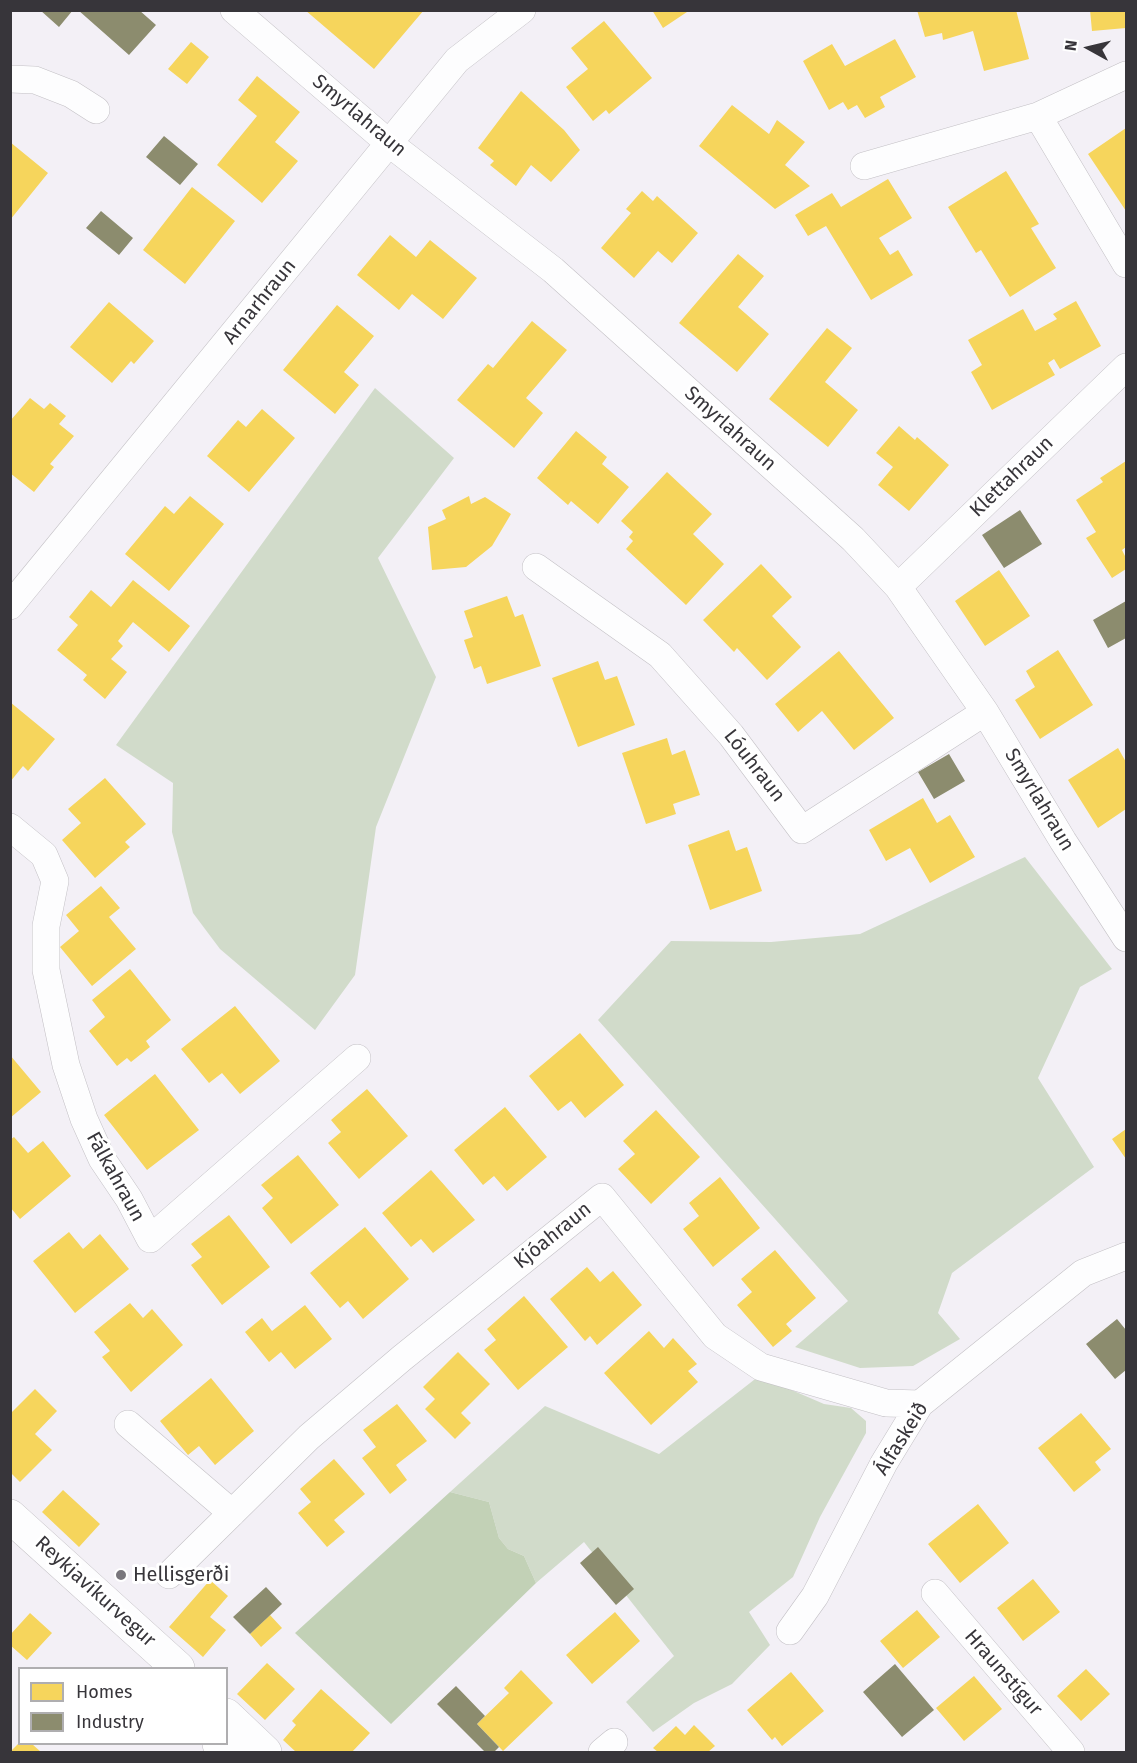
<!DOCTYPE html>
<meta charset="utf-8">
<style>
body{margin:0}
#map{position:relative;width:1137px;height:1763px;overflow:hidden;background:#f3f0f6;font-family:"Fira Sans",sans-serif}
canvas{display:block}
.frame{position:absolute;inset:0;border:12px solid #37353a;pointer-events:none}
.legend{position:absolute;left:18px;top:1667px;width:210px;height:78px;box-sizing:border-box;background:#fff;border:2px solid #afaeb0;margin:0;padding:8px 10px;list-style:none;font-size:18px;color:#37353a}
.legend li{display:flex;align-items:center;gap:12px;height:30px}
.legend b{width:30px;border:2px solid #afaeb0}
.north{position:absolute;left:1059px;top:18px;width:60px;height:60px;-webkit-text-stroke:4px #fff;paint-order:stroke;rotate:278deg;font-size:16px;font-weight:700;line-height:24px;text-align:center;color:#37353a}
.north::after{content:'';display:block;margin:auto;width:21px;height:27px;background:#37353a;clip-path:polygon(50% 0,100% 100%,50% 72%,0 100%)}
</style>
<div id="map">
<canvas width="1137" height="1763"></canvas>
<div class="frame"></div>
<ul class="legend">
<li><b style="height:16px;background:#f6d55c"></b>Homes</li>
<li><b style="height:16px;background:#8c8c6e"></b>Industry</li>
</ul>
<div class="north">N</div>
</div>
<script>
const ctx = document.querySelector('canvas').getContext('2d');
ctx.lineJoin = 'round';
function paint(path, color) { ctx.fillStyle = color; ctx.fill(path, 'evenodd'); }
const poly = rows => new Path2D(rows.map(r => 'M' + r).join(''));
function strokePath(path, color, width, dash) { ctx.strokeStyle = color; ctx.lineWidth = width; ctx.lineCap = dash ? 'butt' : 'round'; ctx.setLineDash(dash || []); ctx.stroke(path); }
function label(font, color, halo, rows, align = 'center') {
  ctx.font = font + ' "Fira Sans",sans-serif'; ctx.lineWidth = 6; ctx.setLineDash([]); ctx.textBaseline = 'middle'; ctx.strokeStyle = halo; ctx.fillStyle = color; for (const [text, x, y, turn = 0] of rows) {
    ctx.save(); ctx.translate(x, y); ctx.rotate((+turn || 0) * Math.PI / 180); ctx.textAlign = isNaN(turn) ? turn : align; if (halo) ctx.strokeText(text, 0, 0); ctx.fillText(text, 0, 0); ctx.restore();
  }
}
const green = poly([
 [375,388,454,458,378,558,436,677,376,827,355,975,315,1030,220,949,193,913,172,832,173,783,116,745],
 [1025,857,1112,969,1080,987,1038,1078,1094,1167,952,1273,938,1313,960,1339,913,1366,860,1368,795,1347,848,1301,598,1020,671,941,771,942,860,934],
 [759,1376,824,1404,851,1408,866,1421,866,1433,820,1517,793,1577,749,1612,770,1645,732,1684,694,1703,653,1732,626,1702,674,1656,584,1542,536,1583,524,1556,508,1549,499,1538,489,1502,450,1492,545,1406,659,1454]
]);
const forest = poly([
 [450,1492,489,1502,499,1538,508,1549,524,1556,536,1583,391,1724,295,1633]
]);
const homes = poly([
 [305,10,424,10,374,69],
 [652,10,690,10,663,28],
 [917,10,1016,10,1029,59,984,71,973,31,943,40,942,33,925,37],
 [1090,10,1126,10,1126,28,1092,31],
 [604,21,652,78,609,114,606,110,593,121,566,87,588,69,571,48],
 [895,39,916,77,880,97,885,107,865,118,857,105,848,110,843,102,829,110,803,61,832,44,845,66],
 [191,42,209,57,187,84,168,69],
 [257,76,300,112,275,142,298,161,262,203,217,165,257,116,238,100],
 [521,91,564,130,580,150,551,182,531,165,516,186,490,165,494,161,478,148],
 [732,105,769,134,777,120,805,142,785,165,810,186,775,209,699,146],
 [1126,128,1126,211,1088,154],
 [10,142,48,173,10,220],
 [1006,171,1039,224,1031,228,1056,268,1010,297,981,250,976,253,948,207],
 [888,179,912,218,879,238,890,255,898,250,913,275,871,300,826,226,808,236,795,215,832,193,841,207],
 [192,187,235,221,185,284,143,250],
 [642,191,653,201,657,196,698,233,672,263,658,251,634,278,601,248,631,213,626,209],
 [390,235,416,257,430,240,477,278,443,319,412,294,399,310,357,275],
 [738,254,764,276,738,307,769,334,737,372,679,323],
 [1076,301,1101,346,1060,369,1054,359,1048,363,1055,375,992,410,971,372,982,365,968,340,1023,309,1035,331,1057,319,1053,314],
 [109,302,154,341,134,364,131,361,112,383,70,347],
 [337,305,374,336,344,372,359,385,335,414,283,370],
 [532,321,567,350,526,398,543,413,514,448,457,400,488,364,493,368],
 [827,328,852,348,825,382,858,410,828,447,769,399],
 [30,398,44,409,50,403,66,416,59,424,74,436,50,464,54,467,34,492,10,473,10,421],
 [262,409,295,438,249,492,207,456,238,420,246,427],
 [899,426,915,440,917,437,949,465,909,511,878,485,893,467,876,453],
 [576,431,607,457,602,464,629,487,598,524,571,501,568,505,537,478],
 [1126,461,1126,547,1122,550,1126,558,1126,569,1112,578,1086,538,1096,532,1076,500,1103,482,1100,478],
 [667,472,712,514,693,534,724,564,686,605,626,549,633,541,629,537,633,532,621,521],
 [190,496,224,524,169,591,125,554,165,506,174,514],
 [469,496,471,504,485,497,511,514,492,546,466,567,432,570,428,527,446,519,442,510],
 [761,564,792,597,772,616,801,647,767,680,737,648,734,652,703,620],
 [999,570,1030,616,985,646,955,601],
 [133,580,190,626,169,652,133,622,118,641,123,646,111,659,127,672,105,699,83,680,87,675,57,650,78,625,69,617,91,590,111,607],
 [507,596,515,617,523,614,541,666,487,684,481,666,474,669,464,640,473,637,464,611],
 [1058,650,1093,705,1040,739,1015,700,1035,687,1026,671],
 [839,651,894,718,854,750,822,711,798,732,775,704],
 [598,661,605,680,617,676,635,725,578,747,552,678],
 [10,702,55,739,28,771,23,766,10,782],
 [667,738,672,755,685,750,700,795,673,804,676,814,646,824,622,753],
 [1118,748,1126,762,1126,809,1098,828,1068,780],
 [105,778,146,824,125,842,130,847,95,878,62,840,81,823,68,809],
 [923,798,937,823,950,815,975,857,930,883,910,848,886,861,869,830],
 [729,830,736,851,747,847,762,891,710,910,688,845],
 [101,886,120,908,109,917,136,949,92,986,60,947,79,931,66,915],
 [130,969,171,1020,146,1041,150,1047,131,1062,127,1058,117,1066,89,1031,105,1017,92,1000],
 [235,1006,280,1061,240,1094,222,1073,209,1083,181,1049],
 [580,1033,624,1085,585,1118,571,1101,558,1111,529,1076],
 [10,1055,41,1092,10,1118],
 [155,1074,199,1130,147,1170,104,1115],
 [367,1089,408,1136,359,1179,328,1143,341,1132,331,1120],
 [505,1107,547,1157,507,1191,494,1176,483,1185,454,1150],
 [656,1110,700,1157,651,1204,618,1169,635,1154,623,1141],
 [1126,1129,1126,1159,1112,1139],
 [14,1137,28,1153,43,1141,71,1176,20,1219,10,1207,10,1140],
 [298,1155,339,1205,291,1244,262,1208,273,1198,261,1185],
 [431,1170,475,1220,433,1253,421,1239,411,1247,382,1213],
 [720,1177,760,1228,713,1267,683,1229,699,1216,689,1203],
 [229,1215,270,1267,222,1305,191,1265,202,1257,191,1244],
 [365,1227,409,1279,363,1319,348,1301,340,1308,310,1273],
 [69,1232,83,1249,100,1234,129,1269,75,1313,33,1261],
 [775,1250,816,1298,786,1324,792,1331,773,1347,737,1305,752,1292,741,1279],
 [587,1267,600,1282,613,1271,642,1305,597,1345,590,1336,585,1341,550,1299],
 [524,1296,568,1347,518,1390,484,1350,496,1340,487,1329],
 [130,1303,143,1318,152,1309,183,1345,131,1392,102,1357,110,1351,94,1332],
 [305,1305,332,1339,295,1369,281,1352,269,1362,245,1332,262,1318,272,1331],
 [649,1331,664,1348,673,1338,697,1364,688,1371,698,1382,651,1425,604,1373],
 [458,1352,490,1384,461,1413,471,1423,455,1439,425,1409,435,1399,423,1387],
 [211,1378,254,1431,215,1465,199,1446,188,1455,160,1421],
 [35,1389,57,1411,35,1434,52,1450,20,1482,10,1472,10,1414],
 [397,1404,427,1441,396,1465,407,1480,390,1494,362,1458,376,1447,363,1430],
 [1081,1413,1111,1449,1095,1462,1101,1470,1074,1492,1038,1448],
 [334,1459,365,1494,334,1520,345,1532,327,1547,298,1513,311,1502,300,1489],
 [63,1490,100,1524,79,1547,42,1512],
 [978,1504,1009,1543,960,1583,928,1544],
 [1033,1579,1060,1612,1023,1641,997,1608],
 [210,1580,228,1596,210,1617,226,1630,203,1657,169,1627],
 [917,1610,940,1637,903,1668,880,1641],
 [615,1612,640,1641,592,1684,566,1655],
 [30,1613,52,1633,27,1660,10,1645,10,1635],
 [270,1615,282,1628,261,1647,250,1634],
 [267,1663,295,1689,265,1720,237,1694],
 [1086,1669,1110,1694,1081,1721,1057,1696],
 [521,1670,553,1703,503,1751,477,1724,509,1693,504,1688],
 [791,1672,824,1711,782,1746,775,1737,772,1740,747,1710],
 [974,1676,1002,1709,964,1741,936,1708],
 [321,1689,370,1733,352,1752,296,1752,283,1740,296,1725,292,1721],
 [694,1725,715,1746,708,1752,658,1752,653,1748,676,1726,685,1735],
 [18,1744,32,1744,41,1752,10,1752]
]);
const industry = poly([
 [40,10,73,10,59,27],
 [78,10,139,10,156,25,129,55],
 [164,136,198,164,180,185,146,157],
 [101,211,133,238,119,255,86,228],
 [1020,510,1042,544,1004,568,982,535],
 [1126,601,1126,638,1108,648,1093,620],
 [949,754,965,781,934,799,918,772],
 [1117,1319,1126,1330,1126,1370,1115,1379,1086,1344],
 [598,1547,634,1589,616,1605,580,1563],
 [266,1587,282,1604,250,1634,233,1617],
 [895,1664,934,1710,902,1737,863,1692],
 [456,1686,485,1716,477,1724,499,1747,494,1752,485,1752,437,1704]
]);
const street = poly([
 [234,10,390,144,553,270,853,539,898,587,985,712,1063,841,1126,938],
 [10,79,35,80,71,94,96,110],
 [1038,116,1126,264],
 [864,166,1038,116,1126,75],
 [536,567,660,655,731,735,802,830,985,712],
 [898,587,1126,367],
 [10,606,457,60,522,10],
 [10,827,44,855,55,881,46,926,46,970,66,1065,84,1119,102,1159,129,1199,150,1239,357,1058],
 [128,1424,232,1513],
 [169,1575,309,1437,402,1358,602,1197,715,1336,761,1367,886,1403,920,1404],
 [935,1593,1071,1752],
 [790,1631,815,1596,884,1463,920,1404,1083,1273,1126,1256],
 [602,1752,614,1742]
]);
const secondary = poly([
 [10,1516,178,1668],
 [226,1715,265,1752],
 [219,1744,228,1752]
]);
const markers = [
 [121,1575,6,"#79767c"]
];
const streetNames = [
 ["Smyrlahraun",359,116,40],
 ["Arnarhraun",260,302,-51],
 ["Smyrlahraun",730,429,42],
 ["Klettahraun",1012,477,-44],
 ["Lóuhraun",754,766,52],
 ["Smyrlahraun",1039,800,59],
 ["Fálkahraun",115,1177,61],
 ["Kjóahraun",553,1236,-39],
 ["Álfaskeið",902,1439,-58],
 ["Reykjavíkurvegur",95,1592,42],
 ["Hraunstígur",1003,1673,49]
];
const poiNames = [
 ["Hellisgerði",133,1575]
];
paint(green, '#d1dbca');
paint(forest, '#c2d1b6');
paint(homes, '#f6d55c');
paint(industry, '#8c8c6e');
strokePath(street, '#c3c0c5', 28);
strokePath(secondary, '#c3c0c5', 34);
strokePath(street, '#fdfdfe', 27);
strokePath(secondary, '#fdfdfe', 33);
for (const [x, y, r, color] of markers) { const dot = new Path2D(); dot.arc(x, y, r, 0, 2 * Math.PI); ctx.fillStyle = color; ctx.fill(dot); strokePath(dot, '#fff', 2); }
label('20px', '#37353a', '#fff', streetNames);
label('20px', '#37353a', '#fff', poiNames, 'left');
</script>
